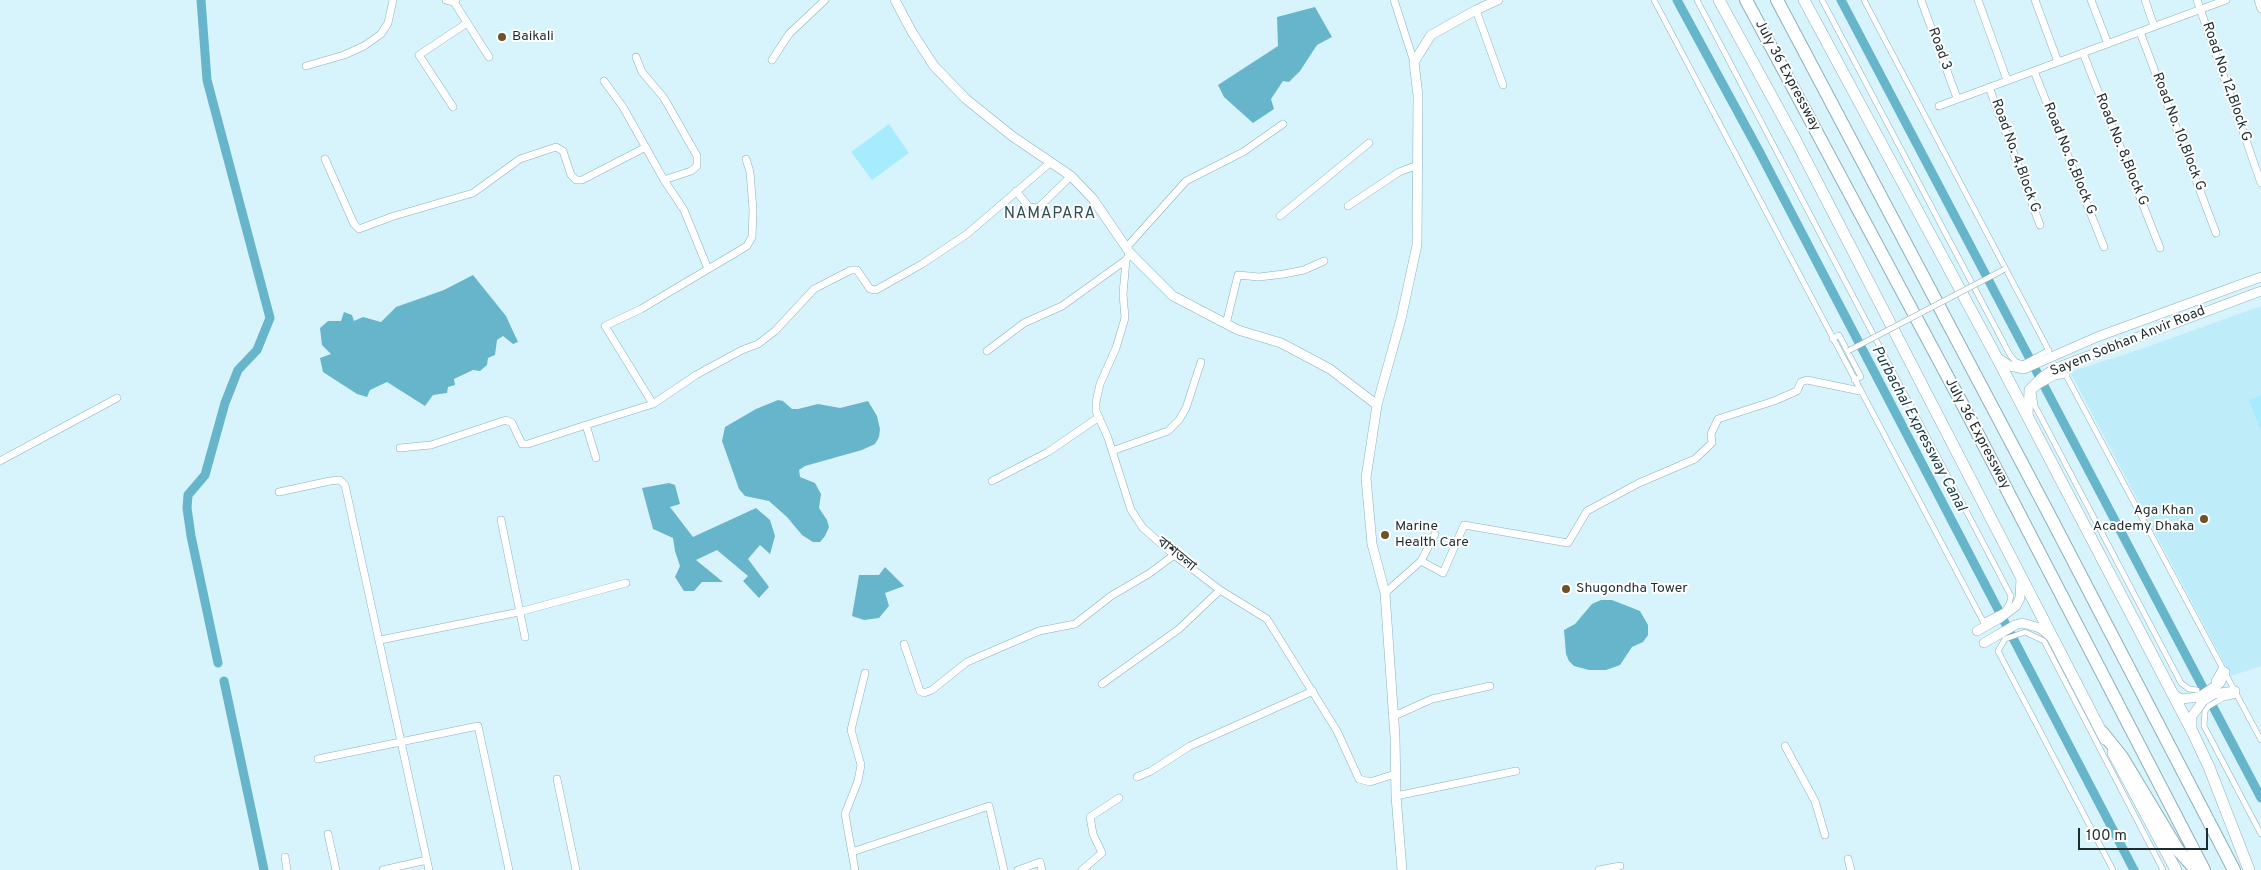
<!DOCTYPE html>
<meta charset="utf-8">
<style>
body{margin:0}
#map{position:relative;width:2261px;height:870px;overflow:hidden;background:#d7f4fc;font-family:Overpass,sans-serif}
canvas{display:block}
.scale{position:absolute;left:2078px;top:828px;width:130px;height:22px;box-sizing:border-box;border:2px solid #1e2c30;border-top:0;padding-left:6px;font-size:15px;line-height:18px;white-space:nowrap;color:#1e2c30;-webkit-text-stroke:4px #fff;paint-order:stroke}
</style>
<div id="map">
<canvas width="2261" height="870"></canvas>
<div class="scale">100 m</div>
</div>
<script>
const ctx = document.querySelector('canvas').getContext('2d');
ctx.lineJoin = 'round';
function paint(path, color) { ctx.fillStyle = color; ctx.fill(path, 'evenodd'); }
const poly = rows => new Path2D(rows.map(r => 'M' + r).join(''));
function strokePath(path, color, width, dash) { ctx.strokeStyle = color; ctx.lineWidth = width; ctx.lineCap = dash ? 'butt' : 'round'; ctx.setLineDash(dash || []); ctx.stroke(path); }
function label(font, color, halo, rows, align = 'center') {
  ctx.font = font + ' Overpass,"Noto Sans Bengali",sans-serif'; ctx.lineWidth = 4; ctx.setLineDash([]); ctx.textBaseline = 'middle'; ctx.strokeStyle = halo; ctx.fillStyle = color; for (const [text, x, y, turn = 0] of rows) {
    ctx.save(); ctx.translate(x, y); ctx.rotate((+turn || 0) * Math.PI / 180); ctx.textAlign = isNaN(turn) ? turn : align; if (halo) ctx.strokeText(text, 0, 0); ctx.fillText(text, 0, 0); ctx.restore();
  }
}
const built = poly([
 [2261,306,2261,666,2231,676,2070,372,2144,348]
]);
const green = poly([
 [889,124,909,153,872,180,851,152],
 [2261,395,2261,432,2249,400]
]);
const water = poly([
 [1315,7,1332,37,1317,45,1300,71,1289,82,1283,81,1271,99,1274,109,1253,123,1224,97,1218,85,1278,46,1277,17],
 [473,275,506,316,518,342,513,344,503,336,497,340,495,355,488,358,487,365,480,371,473,370,454,379,455,385,448,387,447,393,433,395,425,406,387,382,370,390,367,397,357,394,323,372,320,358,331,354,322,345,320,328,328,321,341,321,344,312,352,315,354,321,363,317,381,322,396,307,444,290],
 [778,400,783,401,792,409,798,409,818,404,840,408,868,401,877,416,880,429,879,437,875,444,862,450,805,466,799,470,800,477,815,483,821,494,819,508,827,520,829,527,825,536,820,542,813,542,802,535,787,517,769,501,745,496,739,489,722,441,725,427,756,409],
 [669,483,675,485,680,504,670,507,693,537,756,508,770,520,775,536,770,554,760,545,748,559,769,587,759,598,743,581,748,576,717,550,696,560,723,582,702,582,694,591,684,591,675,577,680,566,675,551,673,538,653,529,642,488],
 [885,567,904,586,885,593,889,606,879,618,864,620,852,616,859,575,879,575],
 [1601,600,1612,600,1640,611,1648,625,1648,635,1643,642,1632,647,1620,665,1606,670,1589,670,1574,666,1569,661,1566,654,1564,630,1575,624,1592,604]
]);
const canal = poly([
 [201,0,207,80,270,318,257,350,238,370,225,403,205,475,188,495,187,508,191,536,218,663],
 [1677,0,1759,151,2134,870],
 [1841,0,2261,798],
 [224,681,264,870]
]);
const pedestrian = poly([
 [1654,0,1984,623],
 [1697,0,2011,596,2009,604,2004,611,1983,622],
 [1822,0,2010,355,2016,362,2023,364,2049,350],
 [1864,0,2049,351],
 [1832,339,1839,335,1861,377,1854,380],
 [2061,366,2261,740],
 [2067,375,2055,377,2039,386,2033,391,2035,406,2181,683,2189,689,2197,690],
 [2214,681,2222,667],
 [2237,695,2223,698,2209,706,2205,711,2204,726,2261,834],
 [2113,870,1998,651,2005,639,2025,632,2044,641,2163,870]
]);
const minor = poly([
 [446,0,454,2],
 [456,0,454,2,489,57],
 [1394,0,1414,62],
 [1921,0,1957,98],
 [1978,0,2007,80],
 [2035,0,2058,62],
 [2091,0,2108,44],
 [2145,0,2154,26],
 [2197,0,2261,183],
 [2258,0,2261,9],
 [1476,10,1503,85],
 [2140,32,2216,233],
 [2083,53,2160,248],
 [636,57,642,72,664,98,697,156,697,166,691,171,664,180],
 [772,60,789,34,825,0],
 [306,66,344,55,364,46,381,34,388,23,393,0],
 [2034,71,2104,247],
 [604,81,623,107,664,180,684,210,708,269],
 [1989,87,2040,225],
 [1939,106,2226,0],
 [453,107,419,55,467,23],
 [325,159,354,224,359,229,394,216,473,193,520,159,556,147,563,151,571,175,576,180,582,180,646,147],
 [1016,191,1029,207,1038,208,1071,176],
 [1348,206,1399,172,1418,165],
 [1280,216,1369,143],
 [1126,248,1186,181,1243,152,1283,124],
 [1130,253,1126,260,1123,294,1125,318,1116,348,1100,384,1096,402,1096,411,1108,438,1131,510,1143,528,1174,555,1220,590,1267,619,1337,731,1359,779,1370,782,1395,774],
 [1226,324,1238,275,1259,277,1284,274,1304,270,1324,261],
 [987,351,1024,323,1062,306,1126,260],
 [653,404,605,326,641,309,747,246,752,237,753,210,750,172,746,159],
 [400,448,431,445,506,420,512,423,522,444,528,444,586,425],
 [1112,451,1168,431,1179,420,1186,408,1201,362],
 [596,458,586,425,653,404,696,375,742,350,758,344,775,331,814,289,851,270,857,270,870,289,876,290,922,264,967,234,1051,162],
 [0,461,117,398],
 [992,481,1048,452,1099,417],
 [279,492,330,481,340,480,345,485,429,870],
 [501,520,525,637],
 [1421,561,1435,534],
 [1385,593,1421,561,1443,573,1464,525,1568,543,1587,511,1639,483,1695,459,1712,443,1711,434,1718,419,1774,401,1797,391,1801,382,1807,380,1860,391],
 [380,640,519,612,626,583],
 [904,644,920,691,924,693,932,690,967,662,1039,631,1075,624,1111,596,1150,573,1174,555],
 [1102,684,1179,629,1220,590],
 [1394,716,1432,699,1490,686],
 [1785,746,1815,801,1825,835],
 [318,759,478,726,509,870],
 [1137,777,1151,771,1190,746,1313,691],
 [557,779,576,870],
 [1396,796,1516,771],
 [328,834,336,870],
 [852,852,989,806,1004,870],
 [285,857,287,870],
 [1848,859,1851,870],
 [383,870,427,860],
 [855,870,845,814,858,781,861,765,851,730,865,673],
 [1018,870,1040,862,1042,870],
 [1082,870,1102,853,1093,834,1090,817,1119,798],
 [1599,870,1620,866]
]);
const tertiary = poly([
 [895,0,912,32,934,66,966,99,1012,136,1071,176,1093,199,1130,253,1173,296,1238,330,1281,343,1330,369,1377,405,1366,478,1372,544,1385,593,1395,737,1396,796,1402,870],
 [1998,358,2010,366,2024,369,2097,337,2261,277],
 [1377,405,1401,319,1417,245,1418,96,1414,62,1431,35,1476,10,1498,0],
 [2028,416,2029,390,2043,376,2056,368,2261,291],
 [1977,631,2000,618,2016,606,2020,598,2021,578],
 [1984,643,2015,625,2022,623,2040,628,2050,636],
 [2173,694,2181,699,2199,697,2220,683,2225,672],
 [2192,731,2192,716,2203,701,2214,694,2235,691]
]);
const primary = poly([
 [1719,0,1795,139,2105,739],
 [1804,0,1997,358,2192,731,2209,767,2249,870],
 [2113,753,2176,870]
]);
const motorway = poly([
 [1746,0,1966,411,2204,870],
 [1777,0,2051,518,2234,870],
 [2102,732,2122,757,2178,850,2196,870]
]);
const pedestrianBridge = poly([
 [1848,351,2005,269]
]);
const markers = [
 [502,37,5,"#6e5124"],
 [2204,519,5,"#6e5124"],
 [1385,535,5,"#6e5124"],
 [1566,589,5,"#6e5124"]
];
const poiNames = [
 ["Baikali",512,37],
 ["Aga Khan",2194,511,"right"],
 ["Academy Dhaka",2194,527,"right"],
 ["Marine",1395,527],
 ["Health Care",1395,543],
 ["Shugondha Tower",1576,589]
];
const streetNames = [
 ["Road 3",1939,49,70],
 ["July 36 Expressway",1787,76,62],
 ["Road No. 12,Block G",2226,82,71],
 ["Road No. 10,Block G",2178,132,69],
 ["Road No. 8,Block G",2121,150,68],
 ["Road No. 4,Block G",2015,156,70],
 ["Road No. 6,Block G",2069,159,68],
 ["Sayem Sobhan Anvir Road",2128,342,-22],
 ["July 36 Expressway",1977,434,62],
 ["বাশতলা",1176,555,39]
];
const waterNames = [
 ["Purbachal Expressway Canal",1918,429,62]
];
const quarterNames = [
 ["NAMAPARA",1050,215]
];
paint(built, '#bfecf9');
paint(green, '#a6ebfe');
paint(water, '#67b5ca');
strokePath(canal, '#67b5ca', 9);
strokePath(pedestrian, '#8dafb9', 6);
strokePath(minor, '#8dafb9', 8);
strokePath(tertiary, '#8dafb9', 10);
strokePath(primary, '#8dafb9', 12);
strokePath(motorway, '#8dafb9', 14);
strokePath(pedestrian, '#fff', 5);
strokePath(minor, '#fff', 7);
strokePath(tertiary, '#fff', 9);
strokePath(primary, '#fff', 11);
strokePath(motorway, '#fff', 12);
strokePath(pedestrianBridge, '#8dafb9', 6, []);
strokePath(pedestrianBridge, '#fff', 5);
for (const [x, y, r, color] of markers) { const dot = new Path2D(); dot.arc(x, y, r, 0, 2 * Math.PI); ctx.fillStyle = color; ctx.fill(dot); strokePath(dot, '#fff', 2); }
label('14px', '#1e2c30', '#fff', poiNames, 'left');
label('14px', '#1e2c30', '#fff', streetNames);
label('italic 15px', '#143942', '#fff', waterNames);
ctx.letterSpacing = '1px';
label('16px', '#2f4e57', '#fff', quarterNames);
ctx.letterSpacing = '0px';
</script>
